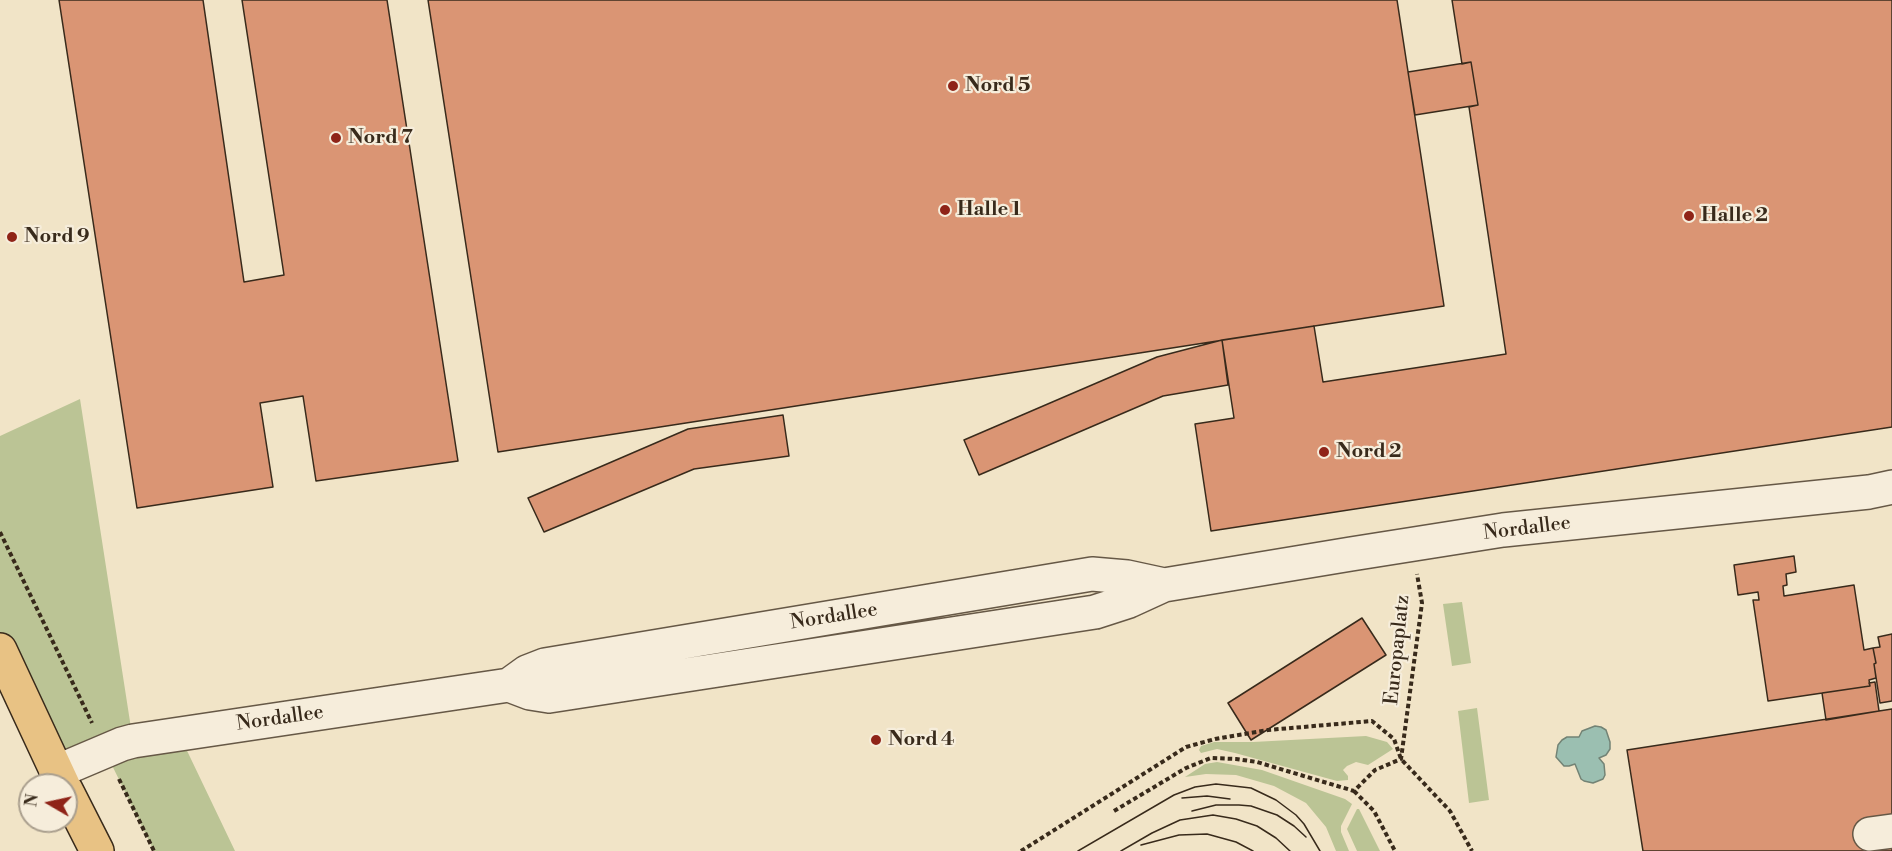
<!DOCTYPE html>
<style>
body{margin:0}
#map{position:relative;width:1892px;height:851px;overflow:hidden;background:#f1e4c7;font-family:"Libre Bodoni",serif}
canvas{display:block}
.north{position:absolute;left:18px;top:773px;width:60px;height:60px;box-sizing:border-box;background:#f6eddb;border:2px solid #aa9f8e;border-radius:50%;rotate:279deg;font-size:16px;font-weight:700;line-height:24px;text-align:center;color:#382a1b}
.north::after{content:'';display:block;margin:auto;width:21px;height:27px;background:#8f2418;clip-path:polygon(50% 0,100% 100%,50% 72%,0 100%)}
</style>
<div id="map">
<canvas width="1892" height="851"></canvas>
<div class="north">N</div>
</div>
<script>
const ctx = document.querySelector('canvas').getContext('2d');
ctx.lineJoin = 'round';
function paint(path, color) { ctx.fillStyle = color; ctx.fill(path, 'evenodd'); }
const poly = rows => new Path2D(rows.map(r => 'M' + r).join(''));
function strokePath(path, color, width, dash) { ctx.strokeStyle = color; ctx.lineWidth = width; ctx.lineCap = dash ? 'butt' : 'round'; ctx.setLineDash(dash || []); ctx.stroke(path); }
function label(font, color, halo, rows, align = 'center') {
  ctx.font = font + ' "Libre Bodoni",serif'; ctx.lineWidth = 4.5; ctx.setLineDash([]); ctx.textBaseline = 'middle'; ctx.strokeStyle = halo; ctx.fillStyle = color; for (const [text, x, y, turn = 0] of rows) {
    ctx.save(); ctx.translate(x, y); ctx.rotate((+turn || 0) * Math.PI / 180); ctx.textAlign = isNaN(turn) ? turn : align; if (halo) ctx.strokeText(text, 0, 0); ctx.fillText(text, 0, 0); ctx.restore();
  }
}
const green = poly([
 [80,399,133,741,179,734,235,851,154,851,105,751,56,772,0,650,0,436],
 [1462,602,1471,663,1452,666,1443,604],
 [1477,708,1489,800,1469,803,1458,711],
 [1366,736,1387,742,1393,749,1368,765,1356,762,1347,766,1343,770,1348,776,1348,780,1337,781,1235,753,1217,749,1201,753,1199,750,1201,746,1214,742,1253,742],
 [1217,762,1262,770,1345,799,1352,804,1341,826,1341,832,1349,851,1336,851,1326,827,1306,803,1274,786,1236,775,1206,774,1185,777,1205,764],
 [1357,809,1359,809,1380,851,1357,851,1347,829]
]);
const water = poly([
 [1595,726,1601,727,1606,730,1610,742,1610,749,1606,755,1599,758,1604,764,1605,775,1603,779,1593,783,1584,781,1581,779,1575,764,1569,766,1564,766,1556,757,1558,745,1562,740,1567,737,1579,737,1582,731,1595,726]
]);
const building = poly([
 [59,0,203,0,244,282,284,275,242,0,387,0,458,461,316,481,303,396,260,403,273,487,137,508,59,0],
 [428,0,1397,0,1444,306,498,452,428,0],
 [1452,0,1892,0,1892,427,1211,531,1195,424,1234,418,1222,340,1314,326,1323,382,1506,354,1469,107,1478,105,1471,62,1462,64,1452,0],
 [1471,62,1478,105,1415,115,1408,72,1471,62],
 [1222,340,1228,385,1163,396,979,475,964,440,1157,357,1222,340],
 [783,415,789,456,694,469,544,532,528,498,688,429,783,415],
 [1794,556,1796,572,1786,574,1787,585,1783,586,1784,596,1854,585,1864,650,1873,648,1876,663,1874,664,1876,678,1869,680,1870,686,1768,701,1753,600,1759,600,1758,592,1738,595,1734,565,1794,556],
 [1362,618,1386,655,1251,740,1228,703,1362,618],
 [1892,634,1892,701,1880,703,1874,664,1876,663,1873,648,1880,647,1878,637,1892,634],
 [1875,682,1879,711,1826,720,1822,693,1870,686,1869,683,1875,682],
 [1892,709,1892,851,1643,851,1627,750,1892,709]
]);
const path = poly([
 [0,532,92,723],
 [119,779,154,851],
 [1354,791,1374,811,1395,851],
 [1114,811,1186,768,1211,758,1236,759,1257,762,1354,791,1375,770,1401,759,1422,603,1417,574],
 [1021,851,1186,747,1215,739,1268,730,1372,721,1394,739,1401,759,1450,811,1472,851]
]);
const minor = poly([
 [509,685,530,693,549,696,1095,612,1129,601,1164,585,1351,554,1503,530,1869,492,1892,487],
 [56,772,122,744,133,741,509,685,527,672,545,665,1092,574,1127,577,1164,585],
 [1870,834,1892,831]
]);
const major = poly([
 [0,650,63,785],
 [66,790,97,851]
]);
const tram = poly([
 [1182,798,1207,796,1230,799],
 [1192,811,1216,805,1239,805,1251,806,1277,815,1294,826,1306,837],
 [1141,845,1179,835,1207,834,1236,842,1253,851],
 [1078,851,1174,795,1195,787,1216,784,1251,788,1276,800,1296,815,1304,824,1320,851],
 [1121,851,1152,833,1180,820,1213,815,1236,819,1257,826,1276,838,1290,851]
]);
const markers = [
 [953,86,6,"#8f2418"],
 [336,138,6,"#8f2418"],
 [945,210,6,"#8f2418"],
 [1689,216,6,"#8f2418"],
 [12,237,6,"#8f2418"],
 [1324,452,6,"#8f2418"],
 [876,740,6,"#8f2418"]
];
const poiNames = [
 ["Nord 5",965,86],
 ["Nord 7",348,138],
 ["Halle 1",957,210],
 ["Halle 2",1701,216],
 ["Nord 9",24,237],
 ["Nord 2",1336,452],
 ["Nord 4",888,740]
];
const streetNames = [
 ["Nordallee",1527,529,-7],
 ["Nordallee",834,617,-9],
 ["Europaplatz",1398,650,-84],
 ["Nordallee",280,719,-8]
];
paint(green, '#bbc495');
paint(water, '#9bbfb1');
strokePath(water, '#738375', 1.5);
paint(building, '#da9574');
strokePath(building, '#382a1b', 1.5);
strokePath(minor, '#665846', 36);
strokePath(major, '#382a1b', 36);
strokePath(path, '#382a1b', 4, [4.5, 3]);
strokePath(minor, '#f6eddb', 33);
strokePath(major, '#e8c284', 33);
strokePath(tram, '#382a1b', 1.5);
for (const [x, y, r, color] of markers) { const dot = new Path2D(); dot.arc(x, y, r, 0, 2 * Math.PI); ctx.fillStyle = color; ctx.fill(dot); strokePath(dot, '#f6eddb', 2); }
label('bold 20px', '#382a1b', '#f6eddb', poiNames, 'left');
label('20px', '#382a1b', '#f6eddb', streetNames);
</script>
